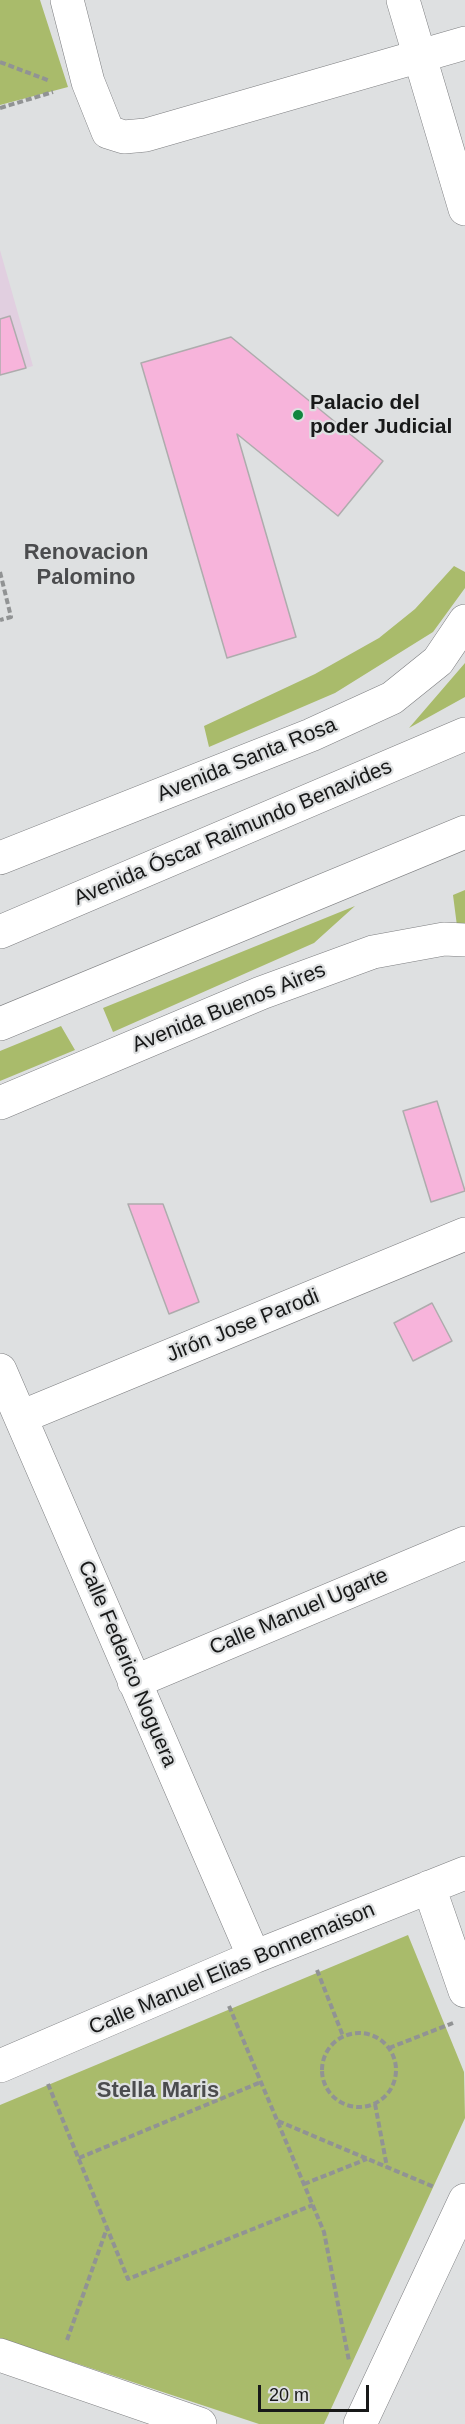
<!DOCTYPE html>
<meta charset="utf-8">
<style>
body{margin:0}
#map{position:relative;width:465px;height:2424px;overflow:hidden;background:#dee0e1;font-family:Arial,sans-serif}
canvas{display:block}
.scale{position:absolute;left:258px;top:2385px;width:111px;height:27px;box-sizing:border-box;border:3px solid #181919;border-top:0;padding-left:8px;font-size:18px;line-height:21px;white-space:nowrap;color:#181919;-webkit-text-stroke:4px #dee0e1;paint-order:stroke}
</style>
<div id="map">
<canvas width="465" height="2424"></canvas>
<div class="scale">20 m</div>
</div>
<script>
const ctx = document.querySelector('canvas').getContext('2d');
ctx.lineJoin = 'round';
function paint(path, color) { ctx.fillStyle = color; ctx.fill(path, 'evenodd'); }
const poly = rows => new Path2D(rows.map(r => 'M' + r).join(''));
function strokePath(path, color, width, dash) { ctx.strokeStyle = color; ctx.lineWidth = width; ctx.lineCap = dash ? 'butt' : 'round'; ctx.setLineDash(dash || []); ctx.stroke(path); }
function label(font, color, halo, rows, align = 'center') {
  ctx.font = font + ' Arial,sans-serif'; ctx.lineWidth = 4.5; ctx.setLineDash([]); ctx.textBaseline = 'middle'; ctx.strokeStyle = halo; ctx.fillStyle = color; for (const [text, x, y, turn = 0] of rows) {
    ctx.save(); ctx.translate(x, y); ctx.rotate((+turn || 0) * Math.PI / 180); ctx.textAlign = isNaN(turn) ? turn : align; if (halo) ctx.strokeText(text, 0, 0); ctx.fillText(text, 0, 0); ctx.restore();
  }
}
const education = poly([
 [0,250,33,366,0,375]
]);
const green = poly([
 [0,0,40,0,68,87,0,105],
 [454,566,465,572,465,588,433,632,335,693,209,747,204,726,315,674,379,638,415,609],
 [465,663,465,697,409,728],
 [465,890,465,927,457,926,453,895],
 [355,906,314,943,113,1032,103,1008],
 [61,1026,75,1050,0,1081,0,1051],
 [408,1935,464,2072,465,2118,324,2424,259,2424,0,2338,0,2105]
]);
const building = poly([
 [10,316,26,368,0,375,0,319,10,316],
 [231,337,383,461,338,516,237,434,296,637,227,658,141,363,231,337],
 [437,1101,465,1191,431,1202,403,1111,437,1101],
 [128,1204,163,1204,199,1302,169,1314,128,1204],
 [432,1303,452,1341,413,1361,394,1323,432,1303]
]);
const path = poly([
 [0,62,50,81],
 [0,108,53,92],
 [0,572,11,617,0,620],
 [317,1970,343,2036],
 [229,2006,324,2232,349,2361],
 '322 2070a37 37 0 1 1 74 0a37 37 0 1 1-74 0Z',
 [389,2048,453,2023],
 [48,2084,128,2279,313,2205],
 [375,2104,387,2167],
 [278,2121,434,2187],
 [79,2158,261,2082],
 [304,2184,367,2159],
 [67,2340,107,2228]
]);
const street = poly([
 [67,0,88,82,108,132,124,137,146,135,465,43],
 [0,1370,254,1957],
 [21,1417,465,1234],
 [134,1682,465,1543],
 [429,1887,465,1991],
 [0,2066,254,1957,465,1873],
 [0,2355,200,2424],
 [360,2424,465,2200]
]);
const secondary = poly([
 [403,0,465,209],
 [0,858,311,735,392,698,438,661,465,621],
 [0,1103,261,993,373,952,444,939,465,940]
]);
const primary = poly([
 [0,932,465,734],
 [0,1024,465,832]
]);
const markers = [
 [298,415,6,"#11853e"]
];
const poiNames = [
 ["Palacio del",310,403],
 ["poder Judicial",310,427]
];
const streetNames = [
 ["Avenida Santa Rosa",247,760,-22],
 ["Avenida Óscar Raimundo Benavides",233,833,-23],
 ["Avenida Buenos Aires",229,1008,-22],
 ["Jirón Jose Parodi",243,1326,-22],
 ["Calle Manuel Ugarte",299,1612,-23],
 ["Calle Federico Noguera",127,1664,67],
 ["Calle Manuel Elias Bonnemaison",232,1969,-23]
];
const neighbourhoodNames = [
 ["Renovacion",86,553],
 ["Palomino",86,578],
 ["Stella Maris",158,2091]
];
paint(education, '#e1cfe0');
paint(green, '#a9bb6b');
paint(building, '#f7b4db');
strokePath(building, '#aeacad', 1.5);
strokePath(street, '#7d7e80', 34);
strokePath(secondary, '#7d7e80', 34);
strokePath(primary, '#7d7e80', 34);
strokePath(path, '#919394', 4, [6, 3]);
strokePath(street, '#fff', 33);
strokePath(secondary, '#fff', 33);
strokePath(primary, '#fff', 33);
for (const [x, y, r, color] of markers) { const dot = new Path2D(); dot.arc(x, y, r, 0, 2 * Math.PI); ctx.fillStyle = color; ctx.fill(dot); strokePath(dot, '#dee0e1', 2); }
label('bold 21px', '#181919', '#dee0e1', poiNames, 'left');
label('21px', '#181919', '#dee0e1', streetNames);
label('bold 22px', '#4b4c4e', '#dee0e1', neighbourhoodNames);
</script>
